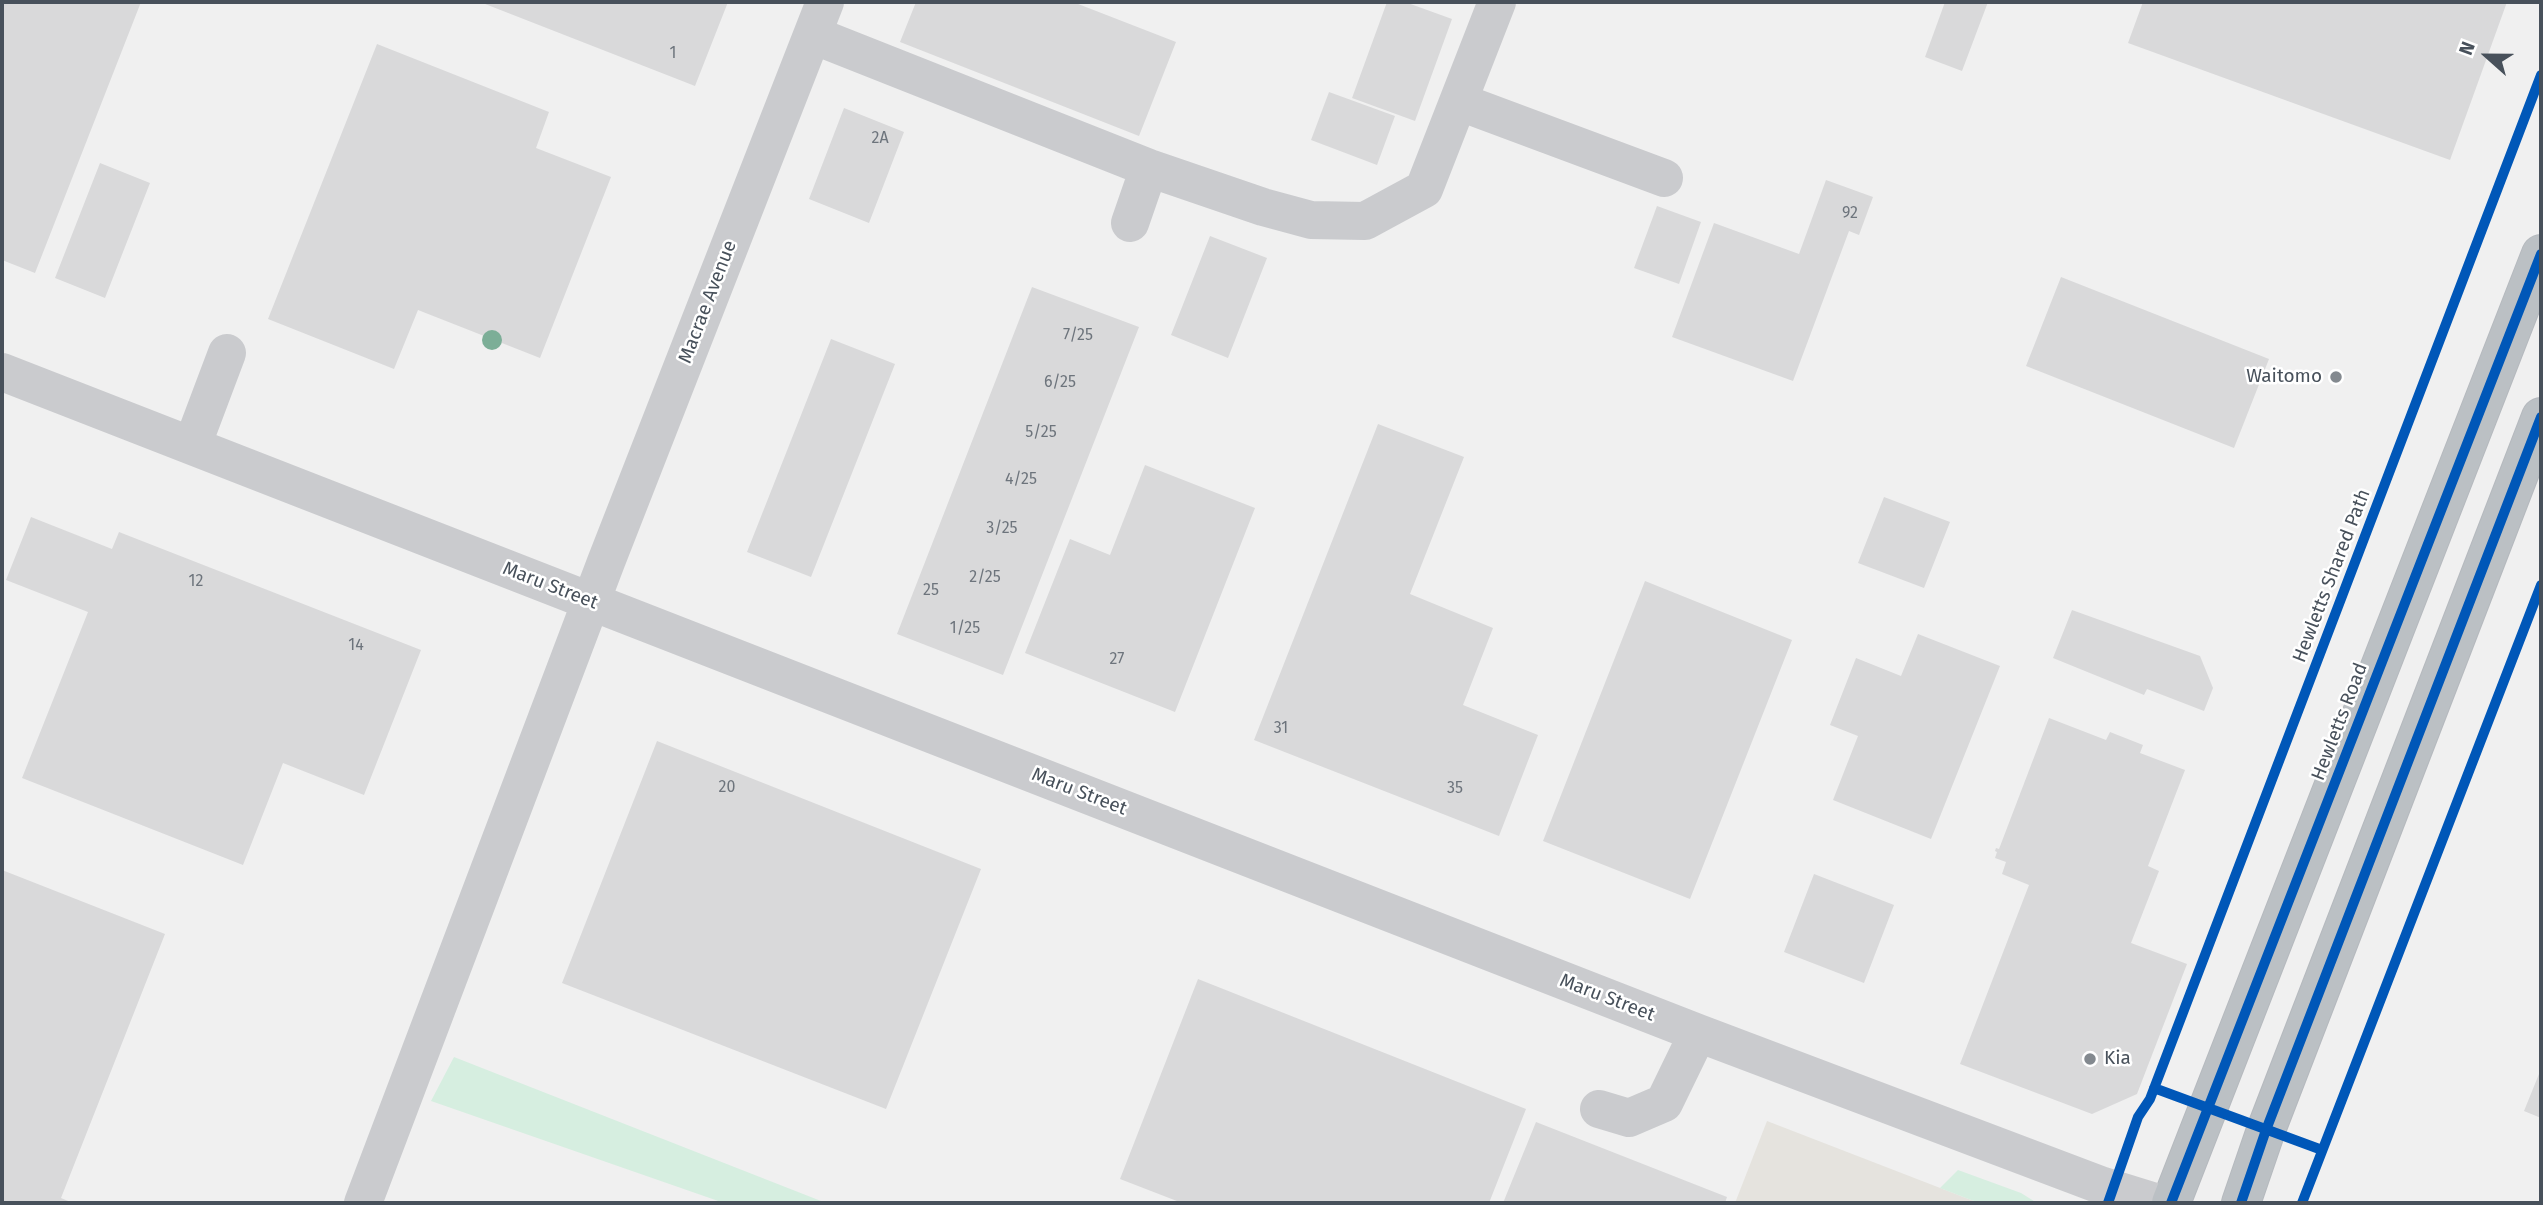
<!DOCTYPE html>
<style>
body{margin:0}
#map{position:relative;width:2543px;height:1205px;overflow:hidden;background:#f0f0f0;font-family:"Fira Sans",sans-serif}
canvas{display:block}
.frame{position:absolute;inset:0;border:4px solid #48515b;pointer-events:none}
.north{position:absolute;left:2452px;top:21px;width:70px;height:70px;-webkit-text-stroke:5px #fff;paint-order:stroke;rotate:291deg;font-size:19px;font-weight:700;line-height:28px;text-align:center;color:#48515b}
.north::after{content:'';display:block;margin:auto;width:24px;height:32px;background:#48515b;clip-path:polygon(50% 0,100% 100%,50% 72%,0 100%)}
</style>
<div id="map">
<canvas width="2543" height="1205"></canvas>
<div class="frame"></div>
<div class="north">N</div>
</div>
<script>
const ctx = document.querySelector('canvas').getContext('2d');
ctx.lineJoin = 'round';
function paint(path, color) { ctx.fillStyle = color; ctx.fill(path, 'evenodd'); }
const poly = rows => new Path2D(rows.map(r => 'M' + r).join(''));
function strokePath(path, color, width, dash) { ctx.strokeStyle = color; ctx.lineWidth = width; ctx.lineCap = dash ? 'butt' : 'round'; ctx.setLineDash(dash || []); ctx.stroke(path); }
function label(font, color, halo, rows, align = 'center') {
  ctx.font = font + ' "Fira Sans",sans-serif'; ctx.lineWidth = 5; ctx.setLineDash([]); ctx.textBaseline = 'middle'; ctx.strokeStyle = halo; ctx.fillStyle = color; for (const [text, x, y, turn = 0] of rows) {
    ctx.save(); ctx.translate(x, y); ctx.rotate((+turn || 0) * Math.PI / 180); ctx.textAlign = isNaN(turn) ? turn : align; if (halo) ctx.strokeText(text, 0, 0); ctx.fillText(text, 0, 0); ctx.restore();
  }
}
const commercial = poly([
 [1767,1121,1979,1203,1735,1203]
]);
const green = poly([
 [454,1057,821,1201,820,1203,724,1203,431,1101],
 [1958,1170,2021,1193,2037,1203,1979,1203,1940,1188]
]);
const building = poly([
 [2,2,141,2,35,273,2,260],
 [480,2,728,2,695,86],
 [916,2,1073,2,1176,42,1139,136,900,42],
 [1387,2,1405,2,1452,19,1415,121,1352,98],
 [1945,2,1988,2,1962,71,1925,57],
 [2143,2,2507,2,2450,160,2128,43],
 [377,44,549,112,536,148,611,177,540,358,418,310,394,369,268,319],
 [1329,92,1395,116,1377,165,1311,140],
 [844,108,904,132,869,223,809,199],
 [100,163,150,183,105,298,55,278],
 [1826,180,1873,197,1859,235,1849,231,1793,381,1672,337,1714,223,1799,254],
 [1657,206,1701,222,1679,284,1634,268],
 [1210,236,1267,258,1228,358,1171,335],
 [2061,277,2269,359,2234,448,2026,366],
 [1032,287,1139,327,1003,675,897,634],
 [831,339,895,364,811,577,747,552],
 [1378,424,1464,457,1410,594,1493,628,1463,705,1538,735,1499,836,1254,740],
 [1145,465,1255,508,1175,712,1025,653,1070,539,1110,555],
 [1884,497,1950,522,1924,588,1858,563],
 [31,517,112,549,119,532,421,650,364,795,283,763,243,865,22,778,88,612,6,580],
 [1645,581,1792,640,1690,899,1543,841],
 [2072,610,2200,656,2213,688,2204,711,2147,689,2144,695,2053,658],
 [1918,634,2000,666,1931,839,1833,800,1858,736,1830,725,1856,658,1901,676],
 [2049,718,2106,740,2110,732,2143,745,2140,753,2185,770,2148,866,2159,871,2131,943,2187,964,2137,1094,2092,1114,1960,1064,2029,885,2002,874,2006,862,1995,858,1997,852,1995,851,1996,848,1999,849],
 [657,741,981,869,886,1109,562,983],
 [2,870,165,934,61,1198,73,1203,2,1203],
 [1814,874,1894,905,1864,983,1784,952],
 [1198,979,1526,1109,1489,1203,1182,1203,1120,1179],
 [2541,1069,2541,1118,2524,1111],
 [1536,1122,1727,1197,1725,1203,1503,1203]
]);
const minor = poly([
 [813,35,1149,168,1263,207,1311,220,1365,221,1424,189,1497,2],
 [1460,102,1664,178],
 [1130,223,1149,168],
 [2,372,1698,1033,2103,1186,2158,1203],
 [192,446,227,353],
 [1599,1109,1629,1118,1664,1103,1698,1033],
 [363,1203,606,562,825,2]
]);
const highway = poly([
 [2171,1203,2541,254],
 [2241,1203,2266,1130,2541,417]
]);
const cycleway = poly([
 [2154,1088,2322,1150],
 [2108,1203,2138,1117,2150,1099,2541,75],
 [2171,1203,2541,254],
 [2241,1203,2266,1130,2541,417],
 [2302,1203,2541,585]
]);
const trees = [
 [492,340]
];
const markers = [
 [2336,377,7,"#83898f"],
 [2090,1059,7,"#83898f"]
];
const numberNames = [
 ["1",673,54],
 ["2A",880,139],
 ["92",1850,214],
 ["7/25",1078,336],
 ["6/25",1060,383],
 ["5/25",1041,433],
 ["4/25",1021,480],
 ["3/25",1002,529],
 ["2/25",985,578],
 ["12",196,582],
 ["25",931,591],
 ["1/25",965,629],
 ["14",356,646],
 ["27",1117,660],
 ["31",1281,729],
 ["20",727,788],
 ["35",1455,789]
];
const streetNames = [
 ["Macrae Avenue",708,302,-69],
 ["Hewletts Shared Path",2332,576,-69],
 ["Maru Street",550,586,21],
 ["Hewletts Road",2340,722,-69],
 ["Maru Street",1079,792,21],
 ["Maru Street",1607,998,21]
];
const poiNames = [
 ["Waitomo",2322,377],
 ["Kia",2104,1059,"left"]
];
paint(commercial, '#e5e3de');
paint(green, '#d6eee0');
paint(building, '#d9d9da');
strokePath(highway, '#b5b9be', 40);
strokePath(minor, '#cacbce', 38);
strokePath(highway, '#bbc0c4', 38);
strokePath(cycleway, '#0057b8', 10);
ctx.fillStyle = '#7cae97';
for (const [x, y] of trees) { ctx.beginPath(); ctx.arc(x, y, 10, 0, 2 * Math.PI); ctx.fill(); }
for (const [x, y, r, color] of markers) { const dot = new Path2D(); dot.arc(x, y, r, 0, 2 * Math.PI); ctx.fillStyle = color; ctx.fill(dot); strokePath(dot, '#fff', 2.5); }
label('16px', '#6d747c', null, numberNames);
label('19px', '#48515b', '#fff', streetNames);
label('19px', '#48515b', '#fff', poiNames, 'right');
</script>
